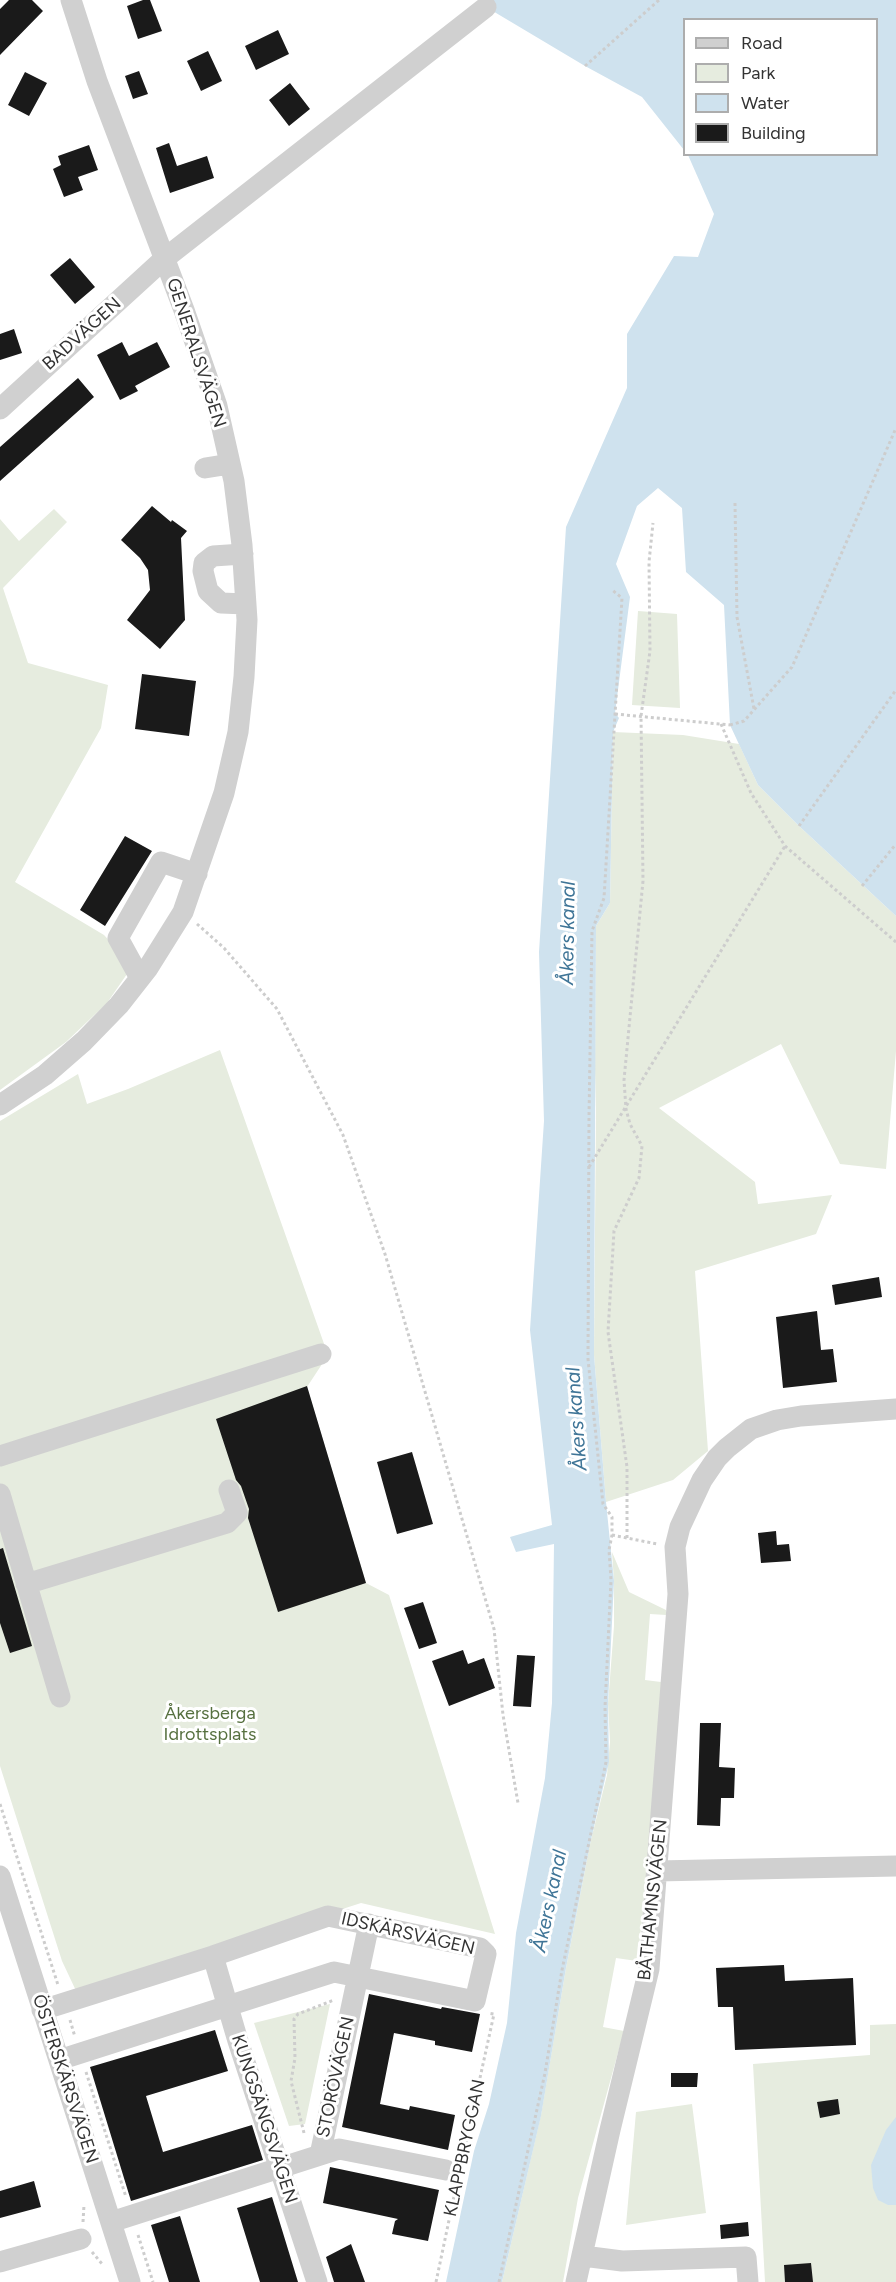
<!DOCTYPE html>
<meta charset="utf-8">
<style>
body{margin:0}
#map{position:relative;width:896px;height:2282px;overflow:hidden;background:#fff;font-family:Figtree,sans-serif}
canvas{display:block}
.legend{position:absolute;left:683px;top:18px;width:195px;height:138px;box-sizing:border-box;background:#fff;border:2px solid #adadad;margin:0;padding:8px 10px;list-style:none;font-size:18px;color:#333}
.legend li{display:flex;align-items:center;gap:12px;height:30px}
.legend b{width:30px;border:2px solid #adadad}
</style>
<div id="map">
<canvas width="896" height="2282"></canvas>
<ul class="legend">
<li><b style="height:8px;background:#d0d0d0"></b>Road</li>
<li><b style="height:16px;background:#e6ecdf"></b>Park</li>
<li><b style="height:16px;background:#cfe2ee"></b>Water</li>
<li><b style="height:16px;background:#1a1a1a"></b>Building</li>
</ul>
</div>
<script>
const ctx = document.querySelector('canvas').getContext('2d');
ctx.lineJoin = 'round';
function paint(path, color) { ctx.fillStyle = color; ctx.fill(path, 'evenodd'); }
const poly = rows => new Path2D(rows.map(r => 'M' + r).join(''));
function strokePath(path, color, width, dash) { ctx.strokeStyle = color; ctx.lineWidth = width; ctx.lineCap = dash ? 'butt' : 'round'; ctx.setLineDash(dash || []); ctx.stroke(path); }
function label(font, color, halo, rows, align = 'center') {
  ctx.font = font + ' Figtree,sans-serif'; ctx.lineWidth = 6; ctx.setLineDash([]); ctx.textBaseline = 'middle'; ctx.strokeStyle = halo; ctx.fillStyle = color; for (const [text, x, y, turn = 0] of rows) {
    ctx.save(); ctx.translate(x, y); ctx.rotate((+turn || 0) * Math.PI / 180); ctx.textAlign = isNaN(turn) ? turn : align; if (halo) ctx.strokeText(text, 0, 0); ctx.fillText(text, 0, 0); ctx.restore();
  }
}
const green = poly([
 [54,509,67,522,3,588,28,663,108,685,101,728,15,882,104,935,122,954,127,974,107,1003,66,1042,0,1090,0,519,19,541],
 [638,611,677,614,680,708,632,705],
 [613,732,683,735,739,744,758,785,799,826,896,916,896,1051,886,1169,840,1164,781,1044,659,1108,755,1182,758,1204,832,1195,816,1234,695,1271,708,1451,673,1480,606,1502,594,1355,596,1109,595,1070,596,926,610,903],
 [220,1050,328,1355,307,1387,366,1583,389,1595,495,1934,361,1903,78,1995,62,1961,0,1766,0,1121,78,1074,87,1104,128,1089],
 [612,1552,629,1592,666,1610,666,1615,650,1614,645,1680,661,1682,654,1826,637,1961,616,1958,603,2027,624,2031,578,2198,563,2282,502,2282,541,2115,566,1968,590,1844,607,1775,610,1742,608,1704,614,1626,614,1581],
 [330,2004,305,2124,289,2126,254,2023],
 [896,2024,896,2282,765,2282,753,2064,870,2055,870,2025],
 [692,2104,706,2213,626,2225,636,2112]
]);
const water = poly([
 [485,0,896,0,896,916,799,826,758,785,730,725,724,605,686,572,682,508,658,488,637,506,616,564,630,597,615,713,619,718,613,732,610,903,596,926,594,1355,606,1502,614,1581,608,1704,609,1762,590,1844,566,1968,541,2116,502,2282,446,2282,474,2151,489,2104,507,2023,516,1933,545,1778,552,1703,554,1544,516,1552,510,1537,552,1525,530,1330,544,1121,539,952,566,527,627,388,627,334,674,256,698,257,714,214,688,155,876,154,876,20,684,20,684,150,642,97,585,66,486,7],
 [896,2117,896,2205,888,2205,878,2200,873,2188,871,2165,886,2130]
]);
const building = poly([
 [9,0,32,0,43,11,0,55,0,9],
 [143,0,150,0,162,31,138,39,127,6],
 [278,30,289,54,256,70,245,46],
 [208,51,222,81,201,91,187,61],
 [139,71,148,94,133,99,125,76],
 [25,72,47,83,29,116,8,105],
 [290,83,310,109,289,126,269,100],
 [169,143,177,166,207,156,214,178,170,193,156,148],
 [89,145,98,170,78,177,83,190,64,197,53,169,61,165,58,156],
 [70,258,95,287,75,304,50,275],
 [14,329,22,353,0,360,0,334],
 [122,342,129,356,157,342,170,367,135,386,138,391,120,400,97,355],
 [78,378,94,397,0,481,0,447],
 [152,506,171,522,172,520,187,531,181,538,185,620,160,649,127,620,150,590,148,570,140,558,121,540],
 [142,674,196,681,189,736,135,729],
 [125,836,152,851,105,926,80,910],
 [879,1277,882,1297,835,1305,832,1285],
 [817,1311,821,1350,833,1349,837,1382,783,1388,776,1317],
 [307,1386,366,1583,278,1612,248,1518,249,1509,241,1486,236,1480,216,1419],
 [412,1452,433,1524,397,1534,377,1462],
 [776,1531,777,1545,789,1544,791,1561,761,1563,758,1533],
 [3,1548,32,1646,10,1653,0,1623,0,1549],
 [423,1602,437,1643,419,1649,404,1608],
 [463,1650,468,1664,484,1658,495,1688,449,1706,432,1661],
 [517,1655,535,1656,531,1707,513,1706],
 [700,1723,721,1723,719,1767,735,1768,734,1798,721,1798,720,1826,697,1825],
 [784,1965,785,1981,853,1978,856,2045,735,2050,733,2007,718,2007,716,1968],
 [369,1994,441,2009,442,2007,480,2014,472,2052,435,2045,435,2041,394,2033,380,2104,409,2110,410,2106,455,2115,448,2150,342,2127],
 [215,2030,228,2071,146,2096,163,2152,252,2125,263,2160,131,2201,90,2067],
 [671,2073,698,2073,697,2087,671,2087],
 [838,2099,840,2114,820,2118,817,2102],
 [330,2167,439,2190,428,2241,392,2234,395,2221,398,2219,323,2203],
 [34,2181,41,2207,0,2218,0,2191],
 [272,2197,298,2282,260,2282,237,2208],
 [180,2216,200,2282,169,2282,151,2225],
 [748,2222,749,2236,721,2239,720,2225],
 [351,2244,365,2282,334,2282,326,2257],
 [811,2263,813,2282,785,2282,784,2265]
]);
const path = poly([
 [585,66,659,0],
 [735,503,737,617,754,709],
 [721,724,751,793,785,846,896,942],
 [730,725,744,721,792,667,896,428],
 [799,826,896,690],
 [862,886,896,844],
 [197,924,224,948,277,1009,343,1135,385,1254,494,1629,503,1715,518,1803],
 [612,1535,657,1544],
 [627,1538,627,1467,608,1332,614,1231,639,1178,642,1146,630,1124,626,1109,624,1080,643,881,641,716,650,651,649,562,653,523],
 [0,1804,58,1985],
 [70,2020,75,2037],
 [86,2072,126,2197],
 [304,2133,291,2081,295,2058,294,2019,298,2014,334,2000],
 [462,2160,494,2014,488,2013],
 [83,2222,84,2205],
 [138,2235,153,2282],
 [92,2252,103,2265],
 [436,2282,456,2187],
 [499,2282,545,2073,562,1970,606,1762,605,1707,611,1580,609,1550,612,1535,612,1517,603,1504,588,1359,589,1117,592,931,604,898,622,598,611,589]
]);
const minor = poly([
 [0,409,164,259,486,7],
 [205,468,230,464],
 [243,554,213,556,204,563,203,571,208,591,221,603,246,604],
 [140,978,118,938,161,862,197,874],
 [0,1105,45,1075,84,1041,119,1005,148,968,183,912,224,793,238,732,244,677,247,620,242,545,234,481,217,406,184,310,97,81,71,0],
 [0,1456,321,1354],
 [0,1494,60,1697],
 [26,1584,227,1523,237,1513,229,1490],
 [657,1871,896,1866],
 [0,1876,130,2282],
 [213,1956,238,2041,317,2282],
 [42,2010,213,1956,328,1916,480,1948,486,1954,475,2001,334,1972,59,2060],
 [320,2155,369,1924],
 [111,2222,339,2149,446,2170],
 [583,2256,622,2261,746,2257,748,2282],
 [0,2262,81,2239],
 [576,2282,610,2130,649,1969,678,1594,675,1547,680,1527,702,1480,717,1458,727,1448,751,1429,777,1420,801,1416,896,1409]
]);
const pathBridge = poly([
 [615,714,730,725],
 [589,1167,785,846]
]);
const streetNames = [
 ["BADVÄGEN",82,334,-42],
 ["GENERALSVÄGEN",196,353,72],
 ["BÅTHAMNSVÄGEN",653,1900,-84],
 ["IDSKÄRSVÄGEN",408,1934,13],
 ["STORÖVÄGEN",336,2077,-78],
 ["ÖSTERSKÄRSVÄGEN",65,2079,72],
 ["KUNGSÄNGSVÄGEN",264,2119,72],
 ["KLAPPBRYGGAN",465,2148,-78]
];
const parkNames = [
 ["Åkersberga",210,1714],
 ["Idrottsplats",210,1735]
];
const waterNames = [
 ["Åkers kanal",568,933,-89],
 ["Åkers kanal",577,1419,-94],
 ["Åkers kanal",550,1901,-78]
];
paint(green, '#e6ecdf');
paint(water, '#cfe2ee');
paint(building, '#1a1a1a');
strokePath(path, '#cdcdcd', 3, [3, 3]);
strokePath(minor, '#d0d0d0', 21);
strokePath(pathBridge, '#cdcdcd', 3, [3, 3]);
label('18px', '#333', '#fff', streetNames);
label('18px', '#56703f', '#fff', parkNames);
label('italic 20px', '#3f7597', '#fff', waterNames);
</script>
